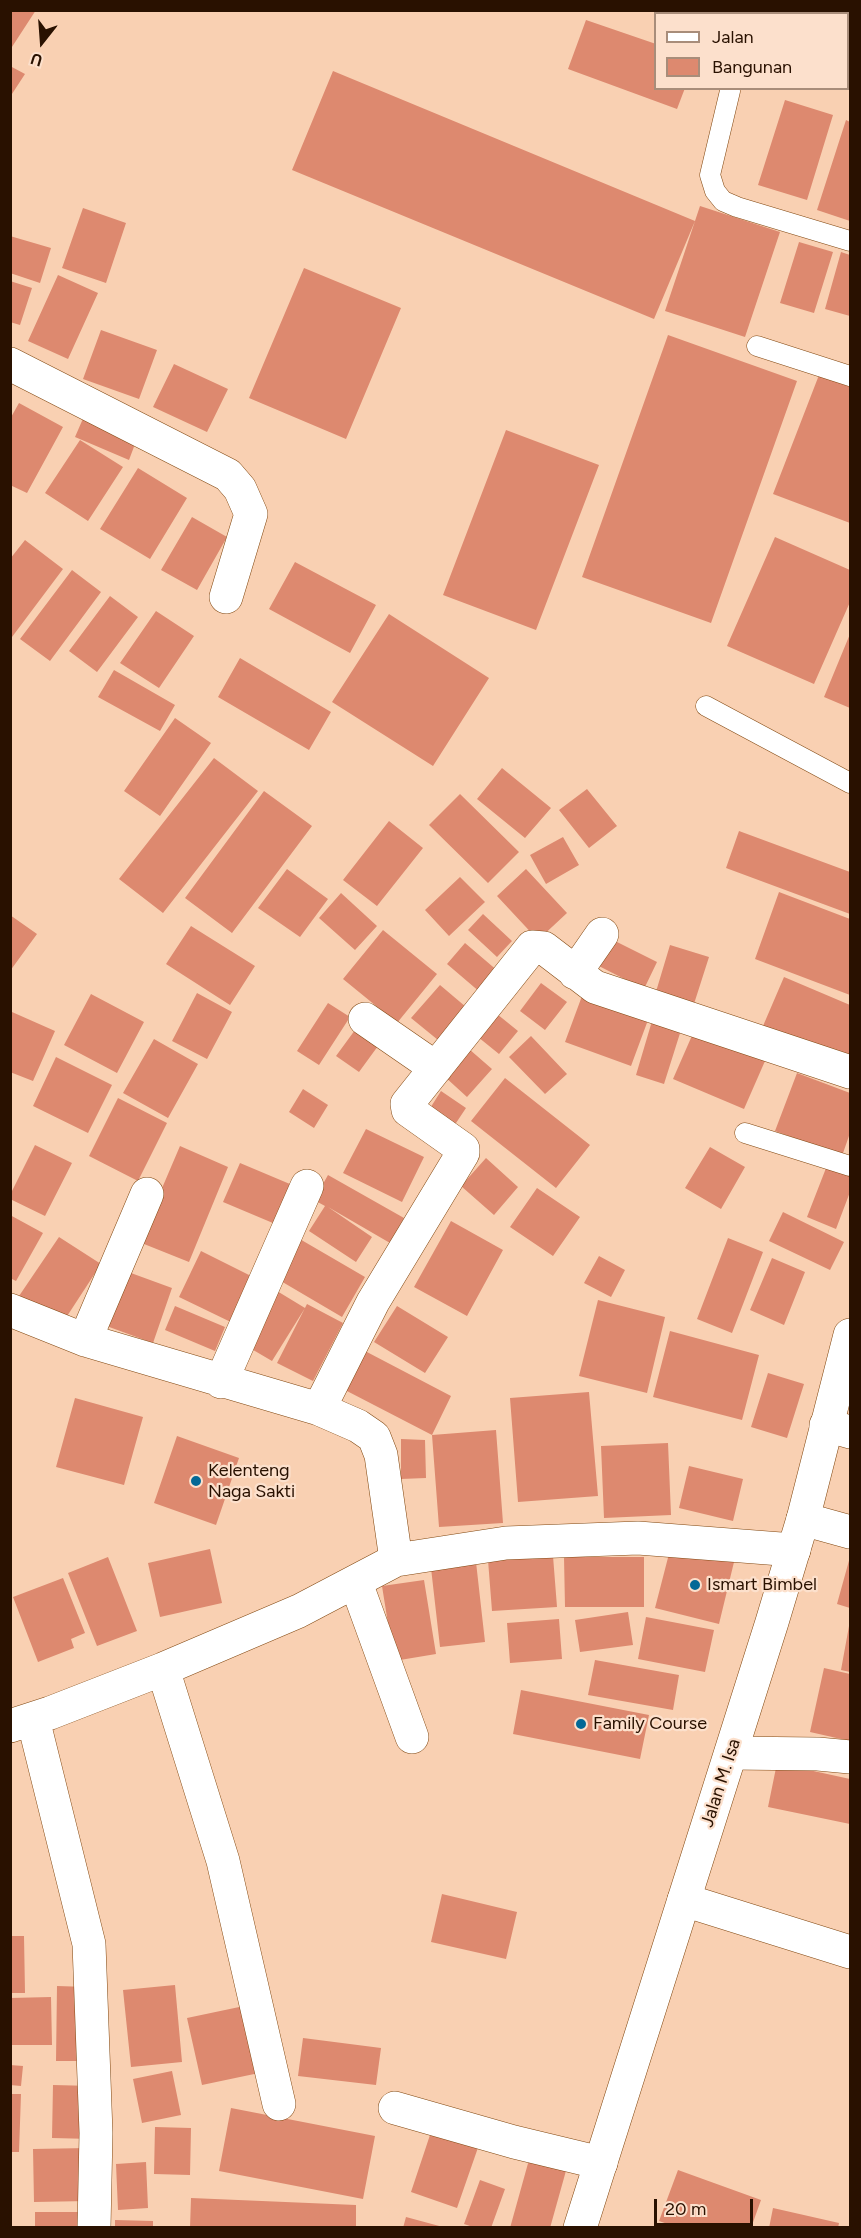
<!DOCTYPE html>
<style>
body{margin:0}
#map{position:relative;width:861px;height:2238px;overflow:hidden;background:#f9d0b2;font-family:Figtree,sans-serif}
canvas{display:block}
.frame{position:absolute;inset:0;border:12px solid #291100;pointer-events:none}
.legend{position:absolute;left:654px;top:12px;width:195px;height:78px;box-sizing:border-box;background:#fce0cc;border:2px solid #a88d7a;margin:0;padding:8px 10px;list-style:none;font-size:18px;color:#291100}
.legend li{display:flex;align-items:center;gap:12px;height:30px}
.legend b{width:30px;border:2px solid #a88d7a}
.north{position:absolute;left:12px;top:12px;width:60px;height:60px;-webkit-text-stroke:4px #fce0cc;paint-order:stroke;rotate:197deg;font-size:16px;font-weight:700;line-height:24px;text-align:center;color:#291100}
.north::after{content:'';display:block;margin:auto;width:21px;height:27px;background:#291100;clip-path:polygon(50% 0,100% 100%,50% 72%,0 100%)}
.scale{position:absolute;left:654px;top:2199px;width:99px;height:27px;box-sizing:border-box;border:3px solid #291100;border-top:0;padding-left:8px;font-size:18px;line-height:21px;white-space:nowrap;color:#291100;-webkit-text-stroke:4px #fce0cc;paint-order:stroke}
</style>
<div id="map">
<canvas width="861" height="2238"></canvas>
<div class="frame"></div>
<ul class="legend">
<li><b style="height:8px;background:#fff"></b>Jalan</li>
<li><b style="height:16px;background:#dd896f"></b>Bangunan</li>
</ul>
<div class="north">U</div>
<div class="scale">20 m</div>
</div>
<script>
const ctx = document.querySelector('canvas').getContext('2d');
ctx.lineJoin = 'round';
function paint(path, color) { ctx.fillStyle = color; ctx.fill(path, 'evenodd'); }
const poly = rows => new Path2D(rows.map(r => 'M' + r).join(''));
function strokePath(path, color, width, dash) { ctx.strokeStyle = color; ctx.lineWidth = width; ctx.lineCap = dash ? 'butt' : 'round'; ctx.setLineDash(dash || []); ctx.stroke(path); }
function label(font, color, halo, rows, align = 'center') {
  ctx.font = font + ' Figtree,sans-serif'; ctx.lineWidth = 4.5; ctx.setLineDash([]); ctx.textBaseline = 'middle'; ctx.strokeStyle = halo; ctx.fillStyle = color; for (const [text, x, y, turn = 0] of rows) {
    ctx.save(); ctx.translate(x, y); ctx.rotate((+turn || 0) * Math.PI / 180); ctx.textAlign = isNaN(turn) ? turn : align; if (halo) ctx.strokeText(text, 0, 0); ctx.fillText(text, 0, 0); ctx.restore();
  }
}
const building = poly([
 [10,10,36,10,10,50],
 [586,20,656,44,656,88,685,88,677,109,568,69],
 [10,66,25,74,10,97],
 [333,71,695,221,654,319,292,170],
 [785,100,833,115,807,200,758,185],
 [846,120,850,122,850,221,817,210],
 [700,206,780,232,745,337,665,311],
 [83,208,126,223,106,283,62,268],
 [10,236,51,248,40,283,10,273],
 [799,242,833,252,814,313,780,303],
 [841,252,850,255,850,316,825,309],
 [304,268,401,308,346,439,249,398],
 [58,275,98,293,68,359,28,341],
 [10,281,32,288,20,325,10,322],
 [101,330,157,350,139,399,83,379],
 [668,335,797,381,711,623,582,577],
 [174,364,228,389,207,432,153,407],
 [819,375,850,387,850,523,773,494],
 [19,403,63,427,27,493,10,485,10,419],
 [85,414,138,436,129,460,75,437],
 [506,430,599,465,536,630,443,595],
 [80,440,123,467,88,521,45,493],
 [138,468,187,498,150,559,100,529],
 [192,517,227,537,197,590,161,570],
 [775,537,850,570,850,602,814,684,727,646],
 [25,540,63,569,12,637,10,635,10,559],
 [295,562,376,605,350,653,269,609],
 [72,570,101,592,50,661,20,639],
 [110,596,138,617,97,672,69,651],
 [156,611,194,636,159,688,120,663],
 [389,614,489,678,433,766,332,702],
 [850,634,850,708,824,697],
 [240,658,331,712,309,750,218,697],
 [114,670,175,705,160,731,98,697],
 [175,718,211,743,160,816,124,791],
 [214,758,258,791,163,913,119,879],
 [502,768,551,808,525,838,477,799],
 [587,789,617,826,589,848,559,810],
 [264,791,312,826,232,933,185,898],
 [460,794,519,852,488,883,429,825],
 [389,821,423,848,377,906,343,880],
 [739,831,850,872,850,914,726,868],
 [563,837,579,865,546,884,530,855],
 [287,869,328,899,300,937,258,908],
 [526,869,567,913,538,940,497,896],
 [460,877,485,902,449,936,425,910],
 [779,892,850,919,850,995,755,959],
 [341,893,377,926,355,950,319,918],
 [483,914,512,941,497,957,468,930],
 [10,915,37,934,10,971],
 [191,926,255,966,230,1005,166,964],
 [383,930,437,974,397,1023,343,979],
 [607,937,657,962,644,989,593,963],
 [465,943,499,972,481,993,447,964],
 [670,945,709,957,693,1007,655,995],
 [784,977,850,1005,850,1063,763,1026],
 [541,983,567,1002,545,1030,520,1011],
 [440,985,466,1007,438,1040,411,1018],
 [197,993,232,1012,207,1059,172,1041],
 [91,994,144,1022,117,1073,64,1045],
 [582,996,648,1020,631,1066,565,1042],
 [328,1003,350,1017,319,1065,297,1051],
 [12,1012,55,1031,33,1081,10,1072],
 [497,1014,518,1031,499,1054,478,1037],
 [652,1021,681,1030,664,1084,636,1075],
 [355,1030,378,1046,359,1072,336,1056],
 [694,1031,765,1061,744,1109,673,1079],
 [531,1036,567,1074,545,1094,509,1057],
 [154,1039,198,1064,168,1118,123,1093],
 [469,1049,492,1069,467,1097,444,1076],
 [56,1057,112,1085,88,1133,33,1106],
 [797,1073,850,1093,850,1133,842,1156,775,1131],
 [505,1078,590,1145,556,1188,471,1121],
 [303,1089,328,1105,314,1128,289,1112],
 [441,1091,466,1108,452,1129,427,1113],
 [118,1098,167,1123,138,1181,89,1156],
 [366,1129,424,1157,402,1202,343,1173],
 [35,1145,72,1163,45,1216,10,1199,10,1195],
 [180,1146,228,1167,189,1262,139,1242],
 [710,1147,745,1167,721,1209,685,1188],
 [486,1158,518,1187,494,1215,461,1186],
 [240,1163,297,1187,280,1226,223,1202],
 [828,1163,850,1172,850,1192,836,1229,807,1217],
 [328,1175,404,1218,390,1243,328,1207,372,1237,356,1262,309,1231,325,1206,314,1200],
 [537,1188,580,1217,553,1256,510,1227],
 [783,1212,844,1242,830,1270,769,1241],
 [10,1215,43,1233,16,1281,10,1278],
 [451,1221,503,1250,467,1316,414,1287],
 [59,1237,101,1264,60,1327,17,1299],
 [298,1238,365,1277,342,1317,274,1277],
 [728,1238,763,1252,732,1333,697,1319],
 [201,1251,261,1281,239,1326,179,1297],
 [599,1256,625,1270,611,1297,584,1283],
 [772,1258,805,1272,784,1325,750,1310],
 [120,1269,172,1288,153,1343,101,1324],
 [277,1291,305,1308,272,1361,243,1344],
 [598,1300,665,1317,647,1393,579,1376],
 [307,1304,343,1323,313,1381,277,1363],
 [175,1306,225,1327,215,1351,165,1330],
 [397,1306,448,1337,425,1373,374,1342],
 [670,1331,759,1355,742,1420,653,1397],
 [365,1351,451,1396,432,1435,345,1390],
 [768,1373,804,1384,787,1438,751,1427],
 [589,1392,598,1496,518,1502,510,1398],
 [75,1398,143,1417,124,1485,56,1467],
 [496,1430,503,1523,439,1527,432,1435],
 [177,1436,239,1458,216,1525,154,1503],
 [401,1439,425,1440,426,1478,401,1479],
 [668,1443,671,1515,604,1518,601,1446],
 [689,1466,743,1479,733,1521,679,1508],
 [671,1546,734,1562,719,1624,655,1608],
 [210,1549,222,1603,160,1617,148,1563],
 [553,1556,557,1607,492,1611,488,1560],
 [108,1557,137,1631,97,1646,68,1573],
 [564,1557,644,1557,644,1607,565,1607],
 [850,1557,850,1608,837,1604],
 [476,1562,485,1642,440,1647,431,1568],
 [63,1578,85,1633,71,1639,74,1648,38,1662,13,1597],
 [424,1580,436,1654,394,1661,382,1586],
 [628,1612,633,1645,580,1652,575,1620],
 [646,1617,714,1630,705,1672,638,1659],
 [559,1619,562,1659,510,1663,507,1623],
 [849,1626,850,1626,850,1672,841,1670],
 [595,1660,679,1675,673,1710,588,1695],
 [824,1668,850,1674,850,1741,810,1732],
 [521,1690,649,1715,640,1759,513,1734],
 [777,1763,850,1779,850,1824,768,1807],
 [442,1894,517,1912,506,1959,431,1942],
 [10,1936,24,1936,25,1993,10,1993],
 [175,1985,182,2062,131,2067,123,1990],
 [57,1986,88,1987,87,2061,56,2061],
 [51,1997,52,2045,10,2045,10,1998],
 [244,2006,259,2073,202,2085,187,2018],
 [303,2038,381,2048,376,2085,298,2076],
 [10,2065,23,2066,21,2086,10,2085],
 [172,2071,181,2115,142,2123,133,2079],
 [53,2085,93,2086,92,2139,52,2138],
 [10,2094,21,2094,19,2152,10,2152],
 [231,2108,375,2136,363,2199,219,2171],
 [434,2123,481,2139,457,2208,411,2192],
 [155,2127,191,2128,190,2175,154,2174],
 [88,2148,88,2201,34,2202,33,2149],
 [532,2149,569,2160,550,2228,510,2228],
 [146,2162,148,2208,118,2210,116,2164],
 [678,2170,761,2200,751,2228,679,2228,659,2221],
 [480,2180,505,2189,491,2228,476,2228,464,2224],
 [191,2198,356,2205,356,2228,190,2228],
 [773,2208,839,2223,838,2228,769,2228],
 [35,2212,85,2212,85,2228,35,2228],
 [406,2217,443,2227,443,2228,403,2228],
 [115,2220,153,2221,153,2228,115,2228]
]);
const service = poly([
 [730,91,710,175,715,191,723,201,737,207,850,241],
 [757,346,850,376],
 [706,706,850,783],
 [745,1133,850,1166]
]);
const minor = poly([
 [10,364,228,475,240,489,251,514,226,597],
 [575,973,602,934],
 [365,1019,436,1068],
 [10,1310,85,1340,319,1409,358,1426,374,1437,381,1455,396,1560],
 [85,1340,147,1194],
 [221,1382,307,1186],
 [319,1409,373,1302,463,1153,463,1149,408,1110,407,1104,532,947,544,948,595,987,850,1072],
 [826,1425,850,1432],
 [803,1519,850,1532],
 [356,1583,412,1737],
 [163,1669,223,1861,279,2104],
 [33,1719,89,1944,96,2133,94,2228],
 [10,1726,50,1713,163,1669,299,1611,396,1560,506,1543,638,1538,794,1550],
 [731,1753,818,1754,850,1757],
 [684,1900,850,1952],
 [395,2108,514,2142,601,2163]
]);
const secondary = poly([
 [580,2228,772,1622,803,1519,850,1335]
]);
const markers = [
 [196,1481,6,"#036896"],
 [695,1585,6,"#036896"],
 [581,1724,6,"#036896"]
];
const poiNames = [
 ["Kelenteng",208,1471],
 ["Naga Sakti",208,1492],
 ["Ismart Bimbel",707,1585],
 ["Family Course",593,1724]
];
const streetNames = [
 ["Jalan M. Isa",721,1783,-72]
];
paint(building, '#dd896f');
strokePath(service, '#824811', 21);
strokePath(minor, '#824811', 34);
strokePath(secondary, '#824811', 34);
strokePath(service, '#fff', 20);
strokePath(minor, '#fff', 33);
strokePath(secondary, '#fff', 33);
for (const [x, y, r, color] of markers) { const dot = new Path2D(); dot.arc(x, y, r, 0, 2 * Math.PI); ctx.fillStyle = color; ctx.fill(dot); strokePath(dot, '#fce0cc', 2); }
label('18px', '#291100', '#fce0cc', poiNames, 'left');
label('18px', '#291100', '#fce0cc', streetNames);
</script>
